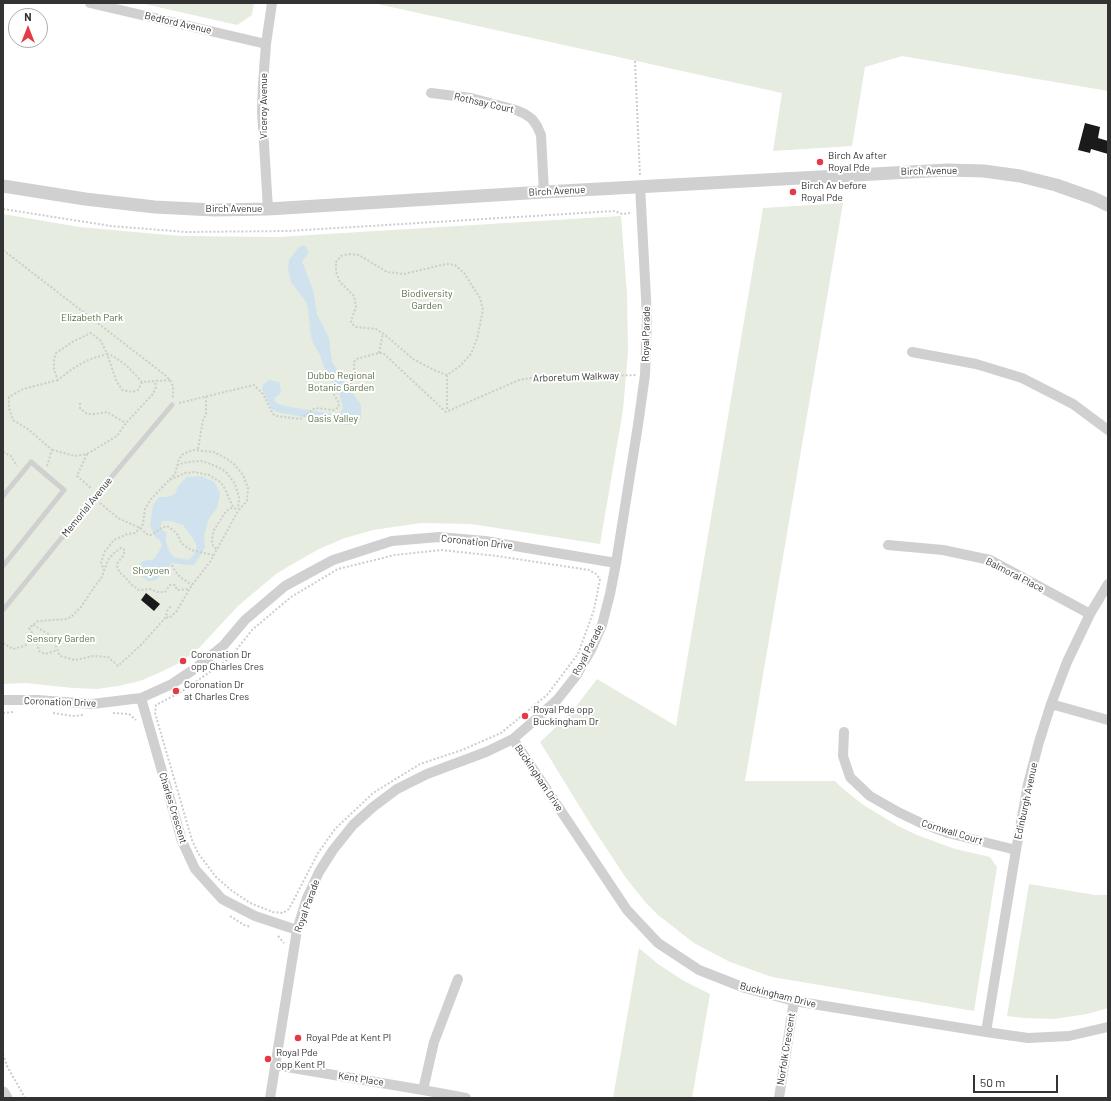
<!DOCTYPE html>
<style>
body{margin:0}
#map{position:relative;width:1111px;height:1101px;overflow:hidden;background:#fff;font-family:Barlow,sans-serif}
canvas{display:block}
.frame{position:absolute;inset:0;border:4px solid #333;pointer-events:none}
.north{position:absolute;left:8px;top:8px;width:40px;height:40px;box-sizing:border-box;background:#fff;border:1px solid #adadad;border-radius:50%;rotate:0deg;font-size:11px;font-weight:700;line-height:16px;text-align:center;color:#333}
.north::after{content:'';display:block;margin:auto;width:14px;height:18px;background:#e63946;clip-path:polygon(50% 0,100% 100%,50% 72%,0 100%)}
.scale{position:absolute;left:973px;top:1075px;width:85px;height:18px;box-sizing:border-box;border:2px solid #333;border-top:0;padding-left:5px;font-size:12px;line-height:14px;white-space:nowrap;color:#333;-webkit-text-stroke:3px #fff;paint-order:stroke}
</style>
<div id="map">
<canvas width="1111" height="1101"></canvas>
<div class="frame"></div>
<div class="north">N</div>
<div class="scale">50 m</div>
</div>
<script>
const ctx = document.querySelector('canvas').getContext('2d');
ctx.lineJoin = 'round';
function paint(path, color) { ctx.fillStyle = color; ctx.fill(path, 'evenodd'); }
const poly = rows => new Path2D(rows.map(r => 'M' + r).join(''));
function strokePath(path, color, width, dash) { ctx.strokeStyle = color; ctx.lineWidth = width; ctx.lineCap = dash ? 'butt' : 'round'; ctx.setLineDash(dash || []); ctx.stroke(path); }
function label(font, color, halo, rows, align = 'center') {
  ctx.font = font + ' Barlow,sans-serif'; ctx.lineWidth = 4; ctx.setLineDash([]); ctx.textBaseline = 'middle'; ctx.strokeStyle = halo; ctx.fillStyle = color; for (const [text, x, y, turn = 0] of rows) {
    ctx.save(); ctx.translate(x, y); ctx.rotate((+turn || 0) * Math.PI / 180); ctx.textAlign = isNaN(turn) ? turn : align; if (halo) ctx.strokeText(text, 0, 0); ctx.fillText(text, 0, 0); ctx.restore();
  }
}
const green = poly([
 [140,3,254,3,252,15,237,25],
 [373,3,1108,3,1108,91,902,56,865,67,852,146,773,151,782,93],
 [843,203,745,781,835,781,842,788,862,804,898,826,917,835,955,849,990,857,997,867,974,1011,772,977,730,962,694,943,658,915,646,903,626,878,591,825,540,742,571,713,597,679,676,726,763,208],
 [3,214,79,227,180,236,278,237,621,216,627,294,628,352,623,410,600,544,471,524,421,523,373,530,345,538,319,549,291,565,276,574,238,606,200,647,181,662,161,672,140,681,118,686,97,689,73,688,25,683,3,684],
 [1029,884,1095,895,1108,895,1108,1008,1087,1014,1054,1019,1023,1018,1007,1016],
 [639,948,658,964,684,981,710,994,692,1098,613,1098]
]);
const water = poly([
 [301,246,306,246,308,251,308,254,302,261,303,264,313,290,317,314,329,338,332,362,361,405,361,417,360,420,355,424,346,425,277,412,272,409,262,389,263,385,269,380,279,382,280,385,281,391,280,394,275,397,275,401,278,404,290,407,334,414,340,413,343,408,339,392,336,387,328,378,320,355,313,343,311,336,307,303,291,282,290,277,288,269,289,260,298,248],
 [201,476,214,482,220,493,217,508,208,520,204,536,205,547,202,553,194,565,188,565,172,563,156,580,148,581,141,576,137,567,143,561,154,559,158,553,162,546,160,540,156,538,150,526,153,505,159,497,167,497,175,494,178,486,187,477],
 [162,521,170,521,183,525,192,537,197,546,194,555,188,560,174,557,170,553,166,542,166,532,162,530,160,526]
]);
const building = poly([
 [1085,123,1100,127,1098,138,1108,141,1108,154,1091,149,1090,153,1078,150],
 [146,593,160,604,154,611,141,600]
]);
const path = poly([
 [635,61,640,176],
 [3,209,111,226,186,232,288,231,615,211,622,214,631,213],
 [3,250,165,375,170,380,173,386,173,398],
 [349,254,359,255,387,272,404,274,446,264,455,265,464,273,480,298,483,310,477,339,471,354,460,366,447,375,436,371,413,359,384,334,376,329,356,327,352,324,351,321,356,307,354,296,340,282,336,272,336,262,341,256,349,254],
 [379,353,383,333],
 [447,375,447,411],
 [142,382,138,390,132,392,122,390,116,380,107,354,88,360,72,369,58,380,54,370,54,360,56,353,74,341,91,333,101,341,107,354,113,356,127,366,142,382,170,380],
 [80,403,80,408,87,414,95,414,107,412,126,423],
 [179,403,254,385,263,394,273,414,277,416,300,419,315,408,334,410,339,407,338,401,334,395,353,382,354,378,354,362,356,359,379,353,383,353,446,412,519,380,531,378,636,375],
 [198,449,203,420,206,415,206,397],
 [52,450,75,456,87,454,117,436,126,423,153,394,156,387,155,381],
 [3,452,11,456,17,466],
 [87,454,77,476,92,489],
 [177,465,187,462,201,461,208,463,222,469,227,473,235,484,239,497,238,509],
 [47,466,52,450,28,429,13,420,9,408,9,397,23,389,58,380],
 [170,480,185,473,194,472,209,475,220,482,224,487,233,507,237,510],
 [100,503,118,518,140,528,148,535,151,535,163,527,167,526,173,530,178,535,181,543,191,550,213,555],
 [216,549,212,544,212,539,214,530,226,511,233,507],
 [441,550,497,556,589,570,596,574,600,579,594,610,578,654,547,695,501,733,462,750,420,764,373,793,335,829,318,853,289,909,283,913,273,912,250,903,231,890,216,877,198,853,192,840,155,713,156,705,181,692,230,658,252,630,291,597,338,569,395,555,441,550],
 [172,565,175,571,180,577,192,585],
 [104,571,108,560,115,552,121,548,125,550,123,556,118,562,117,567,120,573,125,577,132,585,139,590,150,589,157,592,165,592,170,585,175,585,177,590,190,589],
 [33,625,52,636,60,656,75,660,93,656,108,657,118,666,142,644,166,617],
 [36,639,39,651,45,654,58,650],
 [3,643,13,649,24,646,36,639,29,628,38,621,67,619,72,616,81,607,97,583,101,579,104,571,101,562,105,551,114,540,127,534,135,533,140,528,143,524,145,509,151,499,175,474,179,459,183,454,193,450,214,452,227,459,234,464,243,475,248,488,247,501,238,511,210,562,192,585,176,612,169,618,166,617,167,611,171,606],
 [3,713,13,712],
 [53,713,73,716,84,715],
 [113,713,129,714,136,720],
 [230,916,244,925,251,927],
 [278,936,284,943],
 [3,1054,7,1066,25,1098]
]);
const service = poly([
 [3,496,31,462,64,490,3,566],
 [3,610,98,493,172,405]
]);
const minor = poly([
 [90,3,266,44],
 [431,93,471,98,516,110,525,114,532,119,537,126,541,135,544,192],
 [268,209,262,111,263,84,266,44,272,3],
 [912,352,976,364,1022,378,1073,404,1108,430],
 [888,545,943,550,990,560,1090,614],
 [141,698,182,841,195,869,222,899,255,916,297,930],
 [3,700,37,700,92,704,141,698,172,684,196,668,223,646,245,620,285,586,333,560,392,541,439,537,485,541,616,563],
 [1051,704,1108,720],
 [844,732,843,756,850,777,870,796,898,812,921,823,948,833,1016,850],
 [513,739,627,910,658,943,699,970,745,988,794,1001,986,1032,1028,1038,1069,1036,1108,1027],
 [986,1032,1016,850,1028,784,1039,742,1051,704,1067,662,1090,614,1108,584],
 [275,1065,423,1090,466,1098],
 [423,1090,434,1042,458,979],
 [270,1098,297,930,307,898,319,872,333,850,353,825,373,807,397,789,427,774,486,752,513,739,536,719,557,700,576,676,592,648,602,625,610,594,616,563,638,425,645,375,647,317,640,186],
 [779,1098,794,1001]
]);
const tertiary = poly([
 [3,186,85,199,155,207,214,210,268,209,544,192,947,170,984,171,1020,176,1056,185,1093,198,1108,205],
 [3,1093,6,1098]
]);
const markers = [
 [820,162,4,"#e63946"],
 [793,192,4,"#e63946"],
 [183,661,4,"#e63946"],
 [176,691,4,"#e63946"],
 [525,716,4,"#e63946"],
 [298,1038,4,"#e63946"],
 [268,1059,4,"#e63946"]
];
const streetNames = [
 ["Bedford Avenue",178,23,13],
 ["Rothsay Court",484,103,13],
 ["Viceroy Avenue",264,106,-90],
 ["Birch Avenue",929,171,-1],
 ["Birch Avenue",557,191,-3],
 ["Birch Avenue",234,209],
 ["Royal Parade",646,334,-89],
 ["Arboretum Walkway",576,377,-2],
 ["Memorial Avenue",87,507,-51],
 ["Coronation Drive",477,542,6],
 ["Balmoral Place",1015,575,27],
 ["Royal Parade",588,650,-63],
 ["Coronation Drive",60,702,2],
 ["Buckingham Drive",539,778,56],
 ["Edinburgh Avenue",1026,801,-78],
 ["Charles Crescent",173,808,73],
 ["Cornwall Court",952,832,17],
 ["Royal Parade",307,906,-70],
 ["Buckingham Drive",778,995,14],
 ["Norfolk Crescent",786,1049,-81],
 ["Kent Place",361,1079,9]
];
const poiNames = [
 ["Birch Av after",828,156],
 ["Royal Pde",828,168],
 ["Birch Av before",801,186],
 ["Royal Pde",801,198],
 ["Coronation Dr",191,655],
 ["opp Charles Cres",191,667],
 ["Coronation Dr",184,685],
 ["at Charles Cres",184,697],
 ["Royal Pde opp",533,710],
 ["Buckingham Dr",533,722],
 ["Royal Pde at Kent Pl",306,1038],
 ["Royal Pde",276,1053],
 ["opp Kent Pl",276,1065]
];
const parkNames = [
 ["Biodiversity",427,294],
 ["Garden",427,306],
 ["Elizabeth Park",92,318],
 ["Dubbo Regional",341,376],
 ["Botanic Garden",341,388],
 ["Oasis Valley",333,419],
 ["Shoyoen",151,571],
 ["Sensory Garden",61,639]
];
paint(green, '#e6ecdf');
paint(water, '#cfe2ee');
paint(building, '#1a1a1a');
strokePath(path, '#cdcdcd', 2, [2, 2]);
strokePath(service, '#d0d0d0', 5);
strokePath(minor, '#d0d0d0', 10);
strokePath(tertiary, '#d0d0d0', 13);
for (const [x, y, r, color] of markers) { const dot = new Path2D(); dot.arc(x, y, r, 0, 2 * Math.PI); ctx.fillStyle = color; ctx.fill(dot); strokePath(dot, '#fff', 1.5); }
label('10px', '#333', '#fff', streetNames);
label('10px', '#333', '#fff', poiNames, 'left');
label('10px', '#56703f', '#fff', parkNames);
</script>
